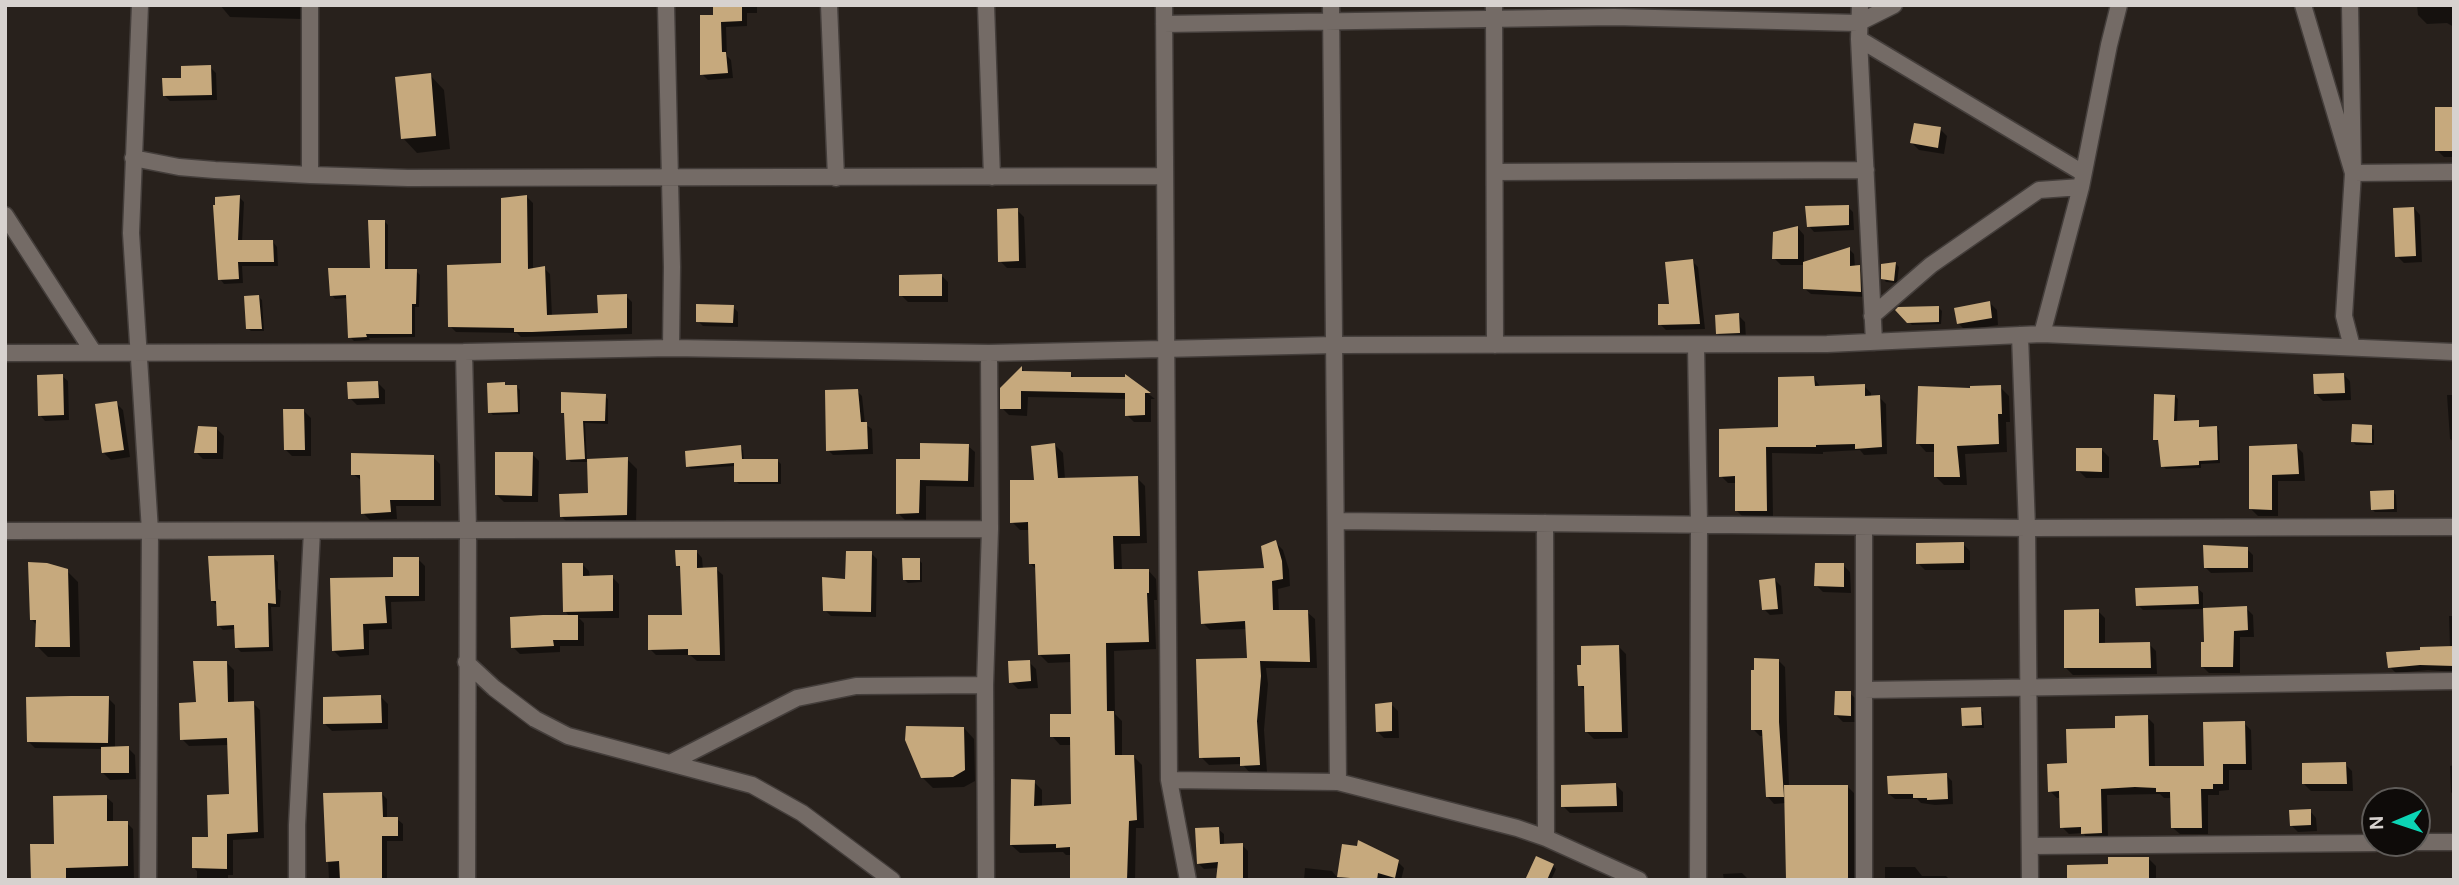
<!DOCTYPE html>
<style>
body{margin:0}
#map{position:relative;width:2459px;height:885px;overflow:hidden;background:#28211c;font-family:"DM Sans",sans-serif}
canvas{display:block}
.frame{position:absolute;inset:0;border:7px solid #d7d2cf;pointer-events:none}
.north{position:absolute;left:2361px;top:787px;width:70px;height:70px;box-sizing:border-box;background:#0e0b09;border:2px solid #5e5b58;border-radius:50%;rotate:268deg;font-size:19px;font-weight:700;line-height:28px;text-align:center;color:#d7d2cf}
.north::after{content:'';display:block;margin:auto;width:24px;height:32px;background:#0cd5b5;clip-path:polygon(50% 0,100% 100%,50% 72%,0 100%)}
</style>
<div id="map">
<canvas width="2459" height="885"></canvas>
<div class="frame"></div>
<div class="north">N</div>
</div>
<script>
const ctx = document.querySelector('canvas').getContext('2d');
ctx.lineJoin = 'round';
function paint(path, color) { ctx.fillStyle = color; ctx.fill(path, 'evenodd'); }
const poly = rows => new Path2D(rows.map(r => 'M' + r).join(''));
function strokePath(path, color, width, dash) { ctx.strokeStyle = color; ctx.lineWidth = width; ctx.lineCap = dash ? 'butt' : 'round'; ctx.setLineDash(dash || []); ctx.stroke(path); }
const shadow = poly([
 [220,5,301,5,301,19,230,17],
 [715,5,757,5,757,13,747,13,747,26,726,27,727,56,731,60,733,78,708,80,702,74,715,16],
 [2417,5,2454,5,2454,27,2447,23,2427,24,2418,15],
 [210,67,216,73,217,100,170,101,164,95,183,80],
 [430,75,444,90,450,149,417,153,403,138],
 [2454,108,2454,157,2444,157,2437,150],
 [1940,129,1947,136,1944,154,1919,150,1912,143],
 [239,197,244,202,242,242,273,242,277,247,278,266,242,266,243,283,224,284,220,279],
 [527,197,533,203,533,270,544,268,550,274,552,316,599,315,626,296,632,302,632,334,521,337,517,333,456,332,450,326,503,264],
 [1848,207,1853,212,1854,230,1814,232,1809,226],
 [2414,208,2420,215,2422,262,2404,263,2397,256],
 [1017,210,1024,217,1026,268,1007,268,1000,261],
 [384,221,388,225,388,270,416,271,420,275,419,307,415,307,415,337,369,338,370,340,354,341,350,337,348,298,335,299,332,295,371,270],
 [1798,228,1804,235,1804,263,1849,249,1854,254,1855,268,1859,267,1865,273,1866,297,1811,294,1805,289,1805,265,1781,265,1774,258],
 [1692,261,1698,267,1705,329,1666,330,1660,324],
 [1896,264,1899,267,1897,283,1886,282,1883,278],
 [941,275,948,282,948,302,908,302,901,295],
 [259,297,262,300,264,331,251,331,248,328],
 [1990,303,1997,310,1998,325,1965,330,1958,323],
 [733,307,738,312,738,327,703,326,698,321],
 [1939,308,1942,311,1941,324,1912,325,1898,310],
 [1738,315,1745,322,1746,339,1724,340,1717,333],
 [1022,369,1026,373,1070,374,1076,379,1127,377,1155,399,1151,399,1151,422,1134,422,1127,415,1127,399,1028,397,1027,416,1009,415,1002,408],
 [2343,374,2350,381,2351,400,2323,401,2316,394],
 [62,376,68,381,69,420,45,421,40,415],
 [1814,378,1821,388,1864,386,1871,393,1871,397,1879,397,1886,404,1887,454,1864,455,1860,450,1823,452,1823,454,1772,453,1773,517,1743,517,1736,510,1737,483,1728,483,1721,476,1780,428],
 [378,383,385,390,385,404,357,405,350,398],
 [504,384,507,387,517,387,520,390,520,414,493,415,490,412],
 [2000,387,2009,396,2010,422,2006,422,2007,452,1965,454,1967,485,1944,485,1936,477,1936,452,1926,452,1918,443,1972,390],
 [857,391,862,396,865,424,872,429,873,454,833,455,828,450],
 [2447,395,2454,395,2454,442,2450,439],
 [605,396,608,399,608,424,585,423,587,461,627,459,637,469,636,524,571,526,561,516,590,495,589,462,571,462,568,459,566,416,562,412],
 [2175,396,2178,399,2177,423,2198,422,2201,428,2216,428,2219,431,2220,463,2201,464,2201,468,2166,469,2163,466,2160,442,2155,439],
 [116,403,123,410,130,457,111,460,104,453],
 [304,411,311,418,311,456,292,456,285,449],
 [2371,427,2374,430,2374,445,2356,445,2353,442],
 [217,429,224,436,223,459,203,459,196,452],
 [1055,445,1063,453,1065,479,1137,478,1145,486,1147,543,1121,544,1122,571,1148,570,1156,579,1157,600,1154,600,1156,649,1114,651,1115,714,1122,721,1122,757,1134,757,1142,765,1144,828,1136,828,1135,880,1072,880,1072,855,1066,855,1063,852,1020,853,1011,845,1034,782,1042,790,1042,807,1073,806,1072,745,1060,745,1052,736,1073,716,1072,662,1048,663,1040,655,1037,570,1030,563,1030,530,1020,530,1012,522],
 [968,446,975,452,974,487,926,486,926,520,905,520,898,513,922,460],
 [2296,446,2303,453,2305,481,2278,481,2278,516,2258,516,2251,509,2251,448],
 [740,447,743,450,744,461,778,461,781,464,781,484,739,484,736,481,735,466,691,469,688,466],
 [2102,450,2109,457,2109,478,2086,478,2079,471],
 [532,454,539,461,538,502,504,502,497,495],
 [433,457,440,464,441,506,396,506,397,519,370,520,363,513,362,481,353,474],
 [2393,492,2396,495,2397,512,2375,512,2372,509],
 [1275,542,1283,550,1289,570,1290,586,1278,589,1279,612,1307,612,1315,619,1317,668,1266,668,1268,684,1264,730,1267,772,1250,773,1242,764,1209,765,1201,757,1249,660,1248,629,1210,630,1203,623,1266,570],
 [1963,544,1970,551,1970,570,1925,570,1918,563],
 [2247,549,2253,555,2253,572,2211,573,2205,567],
 [696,551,702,558,703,570,716,569,723,575,725,661,697,661,690,655,656,655,650,649,683,616,682,570,677,565],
 [871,553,877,559,876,617,831,616,825,610],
 [273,557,278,562,278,589,281,591,280,607,271,607,273,651,241,652,236,647,236,629,223,630,218,625,218,606,212,601],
 [418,559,425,566,425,601,391,602,392,629,369,630,369,655,340,657,333,650,395,579],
 [919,560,922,563,922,582,908,583,905,580],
 [582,564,589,571,590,577,612,577,619,584,619,618,579,618,584,623,584,646,560,646,560,652,520,654,513,647,570,617,565,611],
 [1843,565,1850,572,1851,593,1823,592,1816,585],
 [67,571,78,582,80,657,48,657,37,646,38,626,32,620],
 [1775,580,1781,586,1783,614,1770,615,1764,609],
 [2197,588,2203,593,2203,609,2143,610,2138,605],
 [2246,608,2253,615,2254,637,2240,637,2240,673,2209,673,2202,666],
 [2098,611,2105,618,2105,645,2149,644,2156,651,2157,674,2073,675,2066,668],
 [2449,616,2454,616,2454,672,2428,670,2396,673,2390,667,2450,648],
 [1619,647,1626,654,1628,738,1594,739,1587,732,1586,692,1580,685,1583,666],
 [1778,660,1785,667,1789,787,1847,786,1854,793,1855,880,1788,880,1786,803,1774,804,1768,797,1764,736,1760,736,1753,729],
 [1029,662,1036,669,1038,688,1018,689,1011,682],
 [227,663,234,670,234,703,253,703,260,710,264,838,233,840,233,875,228,875,228,880,197,880,197,871,194,868,230,796,229,745,189,746,182,739,198,704],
 [1850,693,1857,700,1857,722,1843,722,1836,715],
 [381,697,388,704,388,729,332,731,325,724],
 [108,698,115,705,115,749,128,748,135,755,136,779,110,780,103,773,102,749,35,748,28,741],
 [1391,704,1398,711,1399,738,1384,738,1377,731],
 [1980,709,1983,712,1984,728,1966,728,1963,725],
 [2147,717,2154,724,2155,768,2206,768,2244,723,2251,730,2252,770,2229,770,2229,790,2219,791,2219,795,2208,795,2208,834,2180,834,2173,828,2172,798,2164,798,2160,794,2107,795,2108,839,2089,840,2083,833,2069,834,2062,827,2061,798,2057,798,2050,791,2068,764,2117,730],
 [964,728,974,739,975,781,964,787,933,788,922,777],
 [2345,764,2352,771,2353,791,2311,791,2304,784],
 [2454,765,2454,796,2451,792,2450,766],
 [1946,775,1952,781,1953,804,1935,805,1921,803,1917,799,1895,799,1889,794],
 [1616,785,1623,792,1623,812,1570,813,1563,806],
 [381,793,387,799,387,819,397,819,403,824,403,841,387,841,387,880,329,880,325,795],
 [106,797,113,803,113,823,127,823,133,829,134,880,32,880,56,845],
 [2310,811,2316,818,2317,831,2298,832,2291,825],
 [1218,829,1224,834,1224,846,1242,845,1248,851,1248,880,1219,880,1219,868,1204,869,1198,863],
 [2149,859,2156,866,2156,879,2184,880,2071,880,2110,866],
 [1398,862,1404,868,1401,880,1343,880,1339,876],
 [1553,866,1556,869,1551,880,1533,880],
 [1885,867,1915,867,1922,876,1946,876,1950,880,1885,880],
 [1305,868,1332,871,1339,880,1304,880],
 [1742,873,1749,880,1724,880,1723,874]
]);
const building = poly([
 [713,5,742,5,742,21,721,22,722,52,726,52,728,73,700,75,700,15,713,15],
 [211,65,212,95,163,96,162,78,181,78,181,66],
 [431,73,436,136,401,139,395,77],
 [2435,107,2454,107,2454,151,2435,151],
 [1914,123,1941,127,1938,148,1910,143],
 [240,195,238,240,273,240,274,262,238,262,239,279,218,280,213,205,215,205,215,197],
 [527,195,528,269,545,266,547,315,598,313,597,295,627,294,627,328,532,332,514,332,514,328,448,327,447,265,501,263,501,198],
 [1849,205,1849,225,1807,227,1805,206],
 [2414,207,2416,256,2395,257,2393,208],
 [1018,208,1019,261,998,262,997,209],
 [368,220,385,220,385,269,417,269,416,304,412,304,412,334,366,334,367,337,348,338,346,295,330,296,328,268,370,268],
 [1798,226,1798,259,1772,259,1773,232],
 [1850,247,1850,266,1860,265,1861,292,1803,289,1803,262],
 [1693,259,1700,324,1658,325,1658,304,1669,304,1665,262],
 [1896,262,1894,281,1881,279,1881,264],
 [942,274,942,296,899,296,899,275],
 [259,295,262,329,246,329,244,296],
 [1990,301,1992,318,1957,324,1954,308],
 [696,304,734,305,733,323,696,322],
 [1939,306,1939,322,1907,323,1895,310,1898,307],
 [1739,313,1740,333,1716,334,1715,315],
 [1022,366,1022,371,1071,372,1071,377,1125,377,1125,374,1151,393,1145,393,1145,415,1125,416,1125,393,1021,391,1021,409,1000,409,1000,388],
 [2344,373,2345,393,2314,394,2313,374],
 [63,374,64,415,38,416,37,375],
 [1814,376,1815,386,1865,384,1865,396,1880,395,1882,447,1855,449,1855,444,1816,445,1816,447,1766,447,1767,511,1735,511,1735,476,1719,477,1719,429,1778,427,1778,377],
 [378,381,379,398,348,399,347,382],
 [505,382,505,385,517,385,518,412,488,413,487,383],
 [2001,385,2002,414,1998,414,1999,444,1957,446,1960,477,1934,477,1934,444,1916,444,1918,386,1970,388,1970,386],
 [858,389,861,422,867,422,868,449,826,451,825,390],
 [561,392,606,394,605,421,583,421,585,459,566,460,564,413,561,413],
 [2154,394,2175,395,2174,421,2199,420,2199,427,2217,426,2218,460,2199,461,2199,465,2161,467,2158,440,2153,440],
 [117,401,124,450,102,453,95,404],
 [283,409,304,409,305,450,284,450],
 [2352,424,2372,425,2372,443,2351,442],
 [198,426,217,427,217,453,194,453],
 [920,443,969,444,968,481,920,480,919,513,896,514,896,459,920,459],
 [1055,443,1058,478,1138,476,1140,536,1113,536,1114,569,1149,569,1149,593,1147,593,1149,642,1106,643,1107,711,1114,711,1115,755,1134,755,1137,820,1129,821,1127,880,1070,880,1070,847,1056,848,1056,844,1010,845,1011,779,1035,780,1034,806,1071,804,1070,737,1050,737,1050,714,1071,714,1070,654,1038,655,1035,564,1029,564,1028,522,1010,523,1010,480,1034,480,1031,446],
 [2297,444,2299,474,2272,475,2272,510,2249,509,2249,446],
 [741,445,742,459,778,459,778,482,734,482,734,463,686,467,685,451],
 [2076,448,2102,448,2102,472,2076,471],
 [495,452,533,452,532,496,495,495],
 [351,453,434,455,434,500,390,500,391,512,361,514,360,475,351,475],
 [628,457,627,515,560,517,559,494,588,493,587,459],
 [2394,490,2394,509,2371,510,2370,491],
 [1276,540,1282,561,1283,579,1272,581,1273,610,1308,610,1310,662,1260,661,1261,676,1257,721,1260,765,1240,766,1240,757,1199,758,1196,659,1247,658,1245,621,1201,624,1198,571,1264,568,1261,546],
 [1964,542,1964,563,1916,564,1916,543],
 [2203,545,2248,547,2248,568,2204,568],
 [675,550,697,550,697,568,717,567,720,655,688,655,688,649,648,650,648,615,682,615,680,566,676,566],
 [846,551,872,551,871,612,823,611,822,577,845,579],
 [274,555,276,604,268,603,269,647,235,648,234,625,217,626,216,601,211,601,208,556],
 [393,557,419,557,419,596,385,596,387,623,363,624,364,649,332,651,330,578,393,577],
 [902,558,920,558,920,580,903,580],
 [28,562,47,563,68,569,70,647,35,647,36,620,30,620],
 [562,563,583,563,583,576,613,575,613,611,563,612],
 [1815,563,1844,563,1844,587,1814,586],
 [1775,578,1778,609,1762,610,1759,580],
 [2198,586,2199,604,2136,606,2135,588],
 [2247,606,2248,630,2234,631,2233,667,2201,667,2201,642,2204,642,2203,608],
 [2099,609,2099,643,2150,642,2151,668,2064,668,2064,610],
 [543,615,578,615,578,640,553,640,554,646,511,648,510,617],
 [1619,645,1622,732,1585,732,1584,686,1578,686,1577,665,1581,665,1581,646],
 [2454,646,2454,666,2420,665,2388,668,2386,652,2420,650,2420,647],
 [1754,658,1779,659,1779,722,1784,797,1766,797,1762,730,1751,730,1751,670,1754,670],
 [1030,660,1031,681,1009,683,1008,661],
 [193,661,227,661,228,702,254,701,258,832,227,834,227,869,192,868,192,837,208,837,207,795,229,794,227,738,180,740,179,703,196,702],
 [1835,691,1851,691,1851,716,1834,715],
 [381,695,382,723,323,724,323,697],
 [71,696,109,696,108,743,27,742,26,697],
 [1392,702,1392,731,1376,732,1375,704],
 [1981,707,1982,725,1962,726,1961,708],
 [2148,715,2149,766,2204,766,2203,722,2245,721,2246,764,2223,764,2223,784,2213,784,2213,789,2201,789,2202,828,2171,828,2170,792,2156,792,2156,788,2135,787,2101,789,2102,833,2081,834,2081,827,2060,828,2059,791,2048,792,2047,764,2067,763,2066,729,2115,728,2115,716],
 [906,726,964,727,965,770,953,777,921,778,905,740],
 [129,746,129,773,101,773,101,747],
 [2346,762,2347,784,2302,784,2302,763],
 [1947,773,1948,799,1927,800,1927,798,1913,798,1913,794,1888,794,1887,776],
 [1616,783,1617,806,1561,807,1561,785],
 [1784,785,1848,785,1848,880,1786,880],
 [382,792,383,817,398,817,398,836,382,836,382,880,340,880,339,861,326,862,323,793],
 [107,795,107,821,128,821,128,866,66,868,66,880,31,880,30,844,54,844,53,796],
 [2311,809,2311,825,2290,826,2289,810],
 [1219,827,1220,844,1243,843,1243,880,1216,880,1218,862,1197,864,1195,828],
 [1358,840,1399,860,1395,878,1378,873,1377,880,1337,877,1342,844,1357,846],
 [1536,856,1554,864,1547,880,1525,880],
 [2108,857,2149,857,2149,880,2067,880,2067,865,2108,864]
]);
const street = poly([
 [140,5,131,233,150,531,148,880],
 [310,5,310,175],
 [666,5,672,267,671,348],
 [829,5,836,178],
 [986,5,992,177],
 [1164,5,1169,780,1188,880],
 [1331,5,1338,782],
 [1494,5,1495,345],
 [1860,5,1859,39,1874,342],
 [2303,5,2353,173,2454,172],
 [2350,5,2353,173,2344,316,2352,347],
 [1164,24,1614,17,1858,23,1894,5],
 [1859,39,2083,173],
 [133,158,179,167,215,170,310,175,408,178,1165,176],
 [1495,172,1866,170],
 [5,215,94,353],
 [1872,316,1931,265,2039,190,2081,187],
 [2042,334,2081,187,2109,45,2119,5],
 [2020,335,2027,528,2030,880],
 [1696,346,1699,525,1698,880],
 [464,352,468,530,467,880],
 [5,353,464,352,671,348,989,353,1335,345,1827,344,2042,334,2454,352],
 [1336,521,2027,528,2454,527],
 [1545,523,1546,838],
 [1864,527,1864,880],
 [5,531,990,529],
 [466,662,494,688,535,719,568,736,752,785,802,813,892,880],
 [1864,690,2454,681],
 [670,763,797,698,856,686,985,685],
 [1169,780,1338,782,1517,828,1546,838,1639,880],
 [2417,842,2454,842],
 [2030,846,2375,843],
 [297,880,297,825,312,531],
 [986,880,985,685,990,529,989,353]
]);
paint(shadow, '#0007');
paint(building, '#c6a97d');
strokePath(street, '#443e3b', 19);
strokePath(street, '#746b66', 16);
</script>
